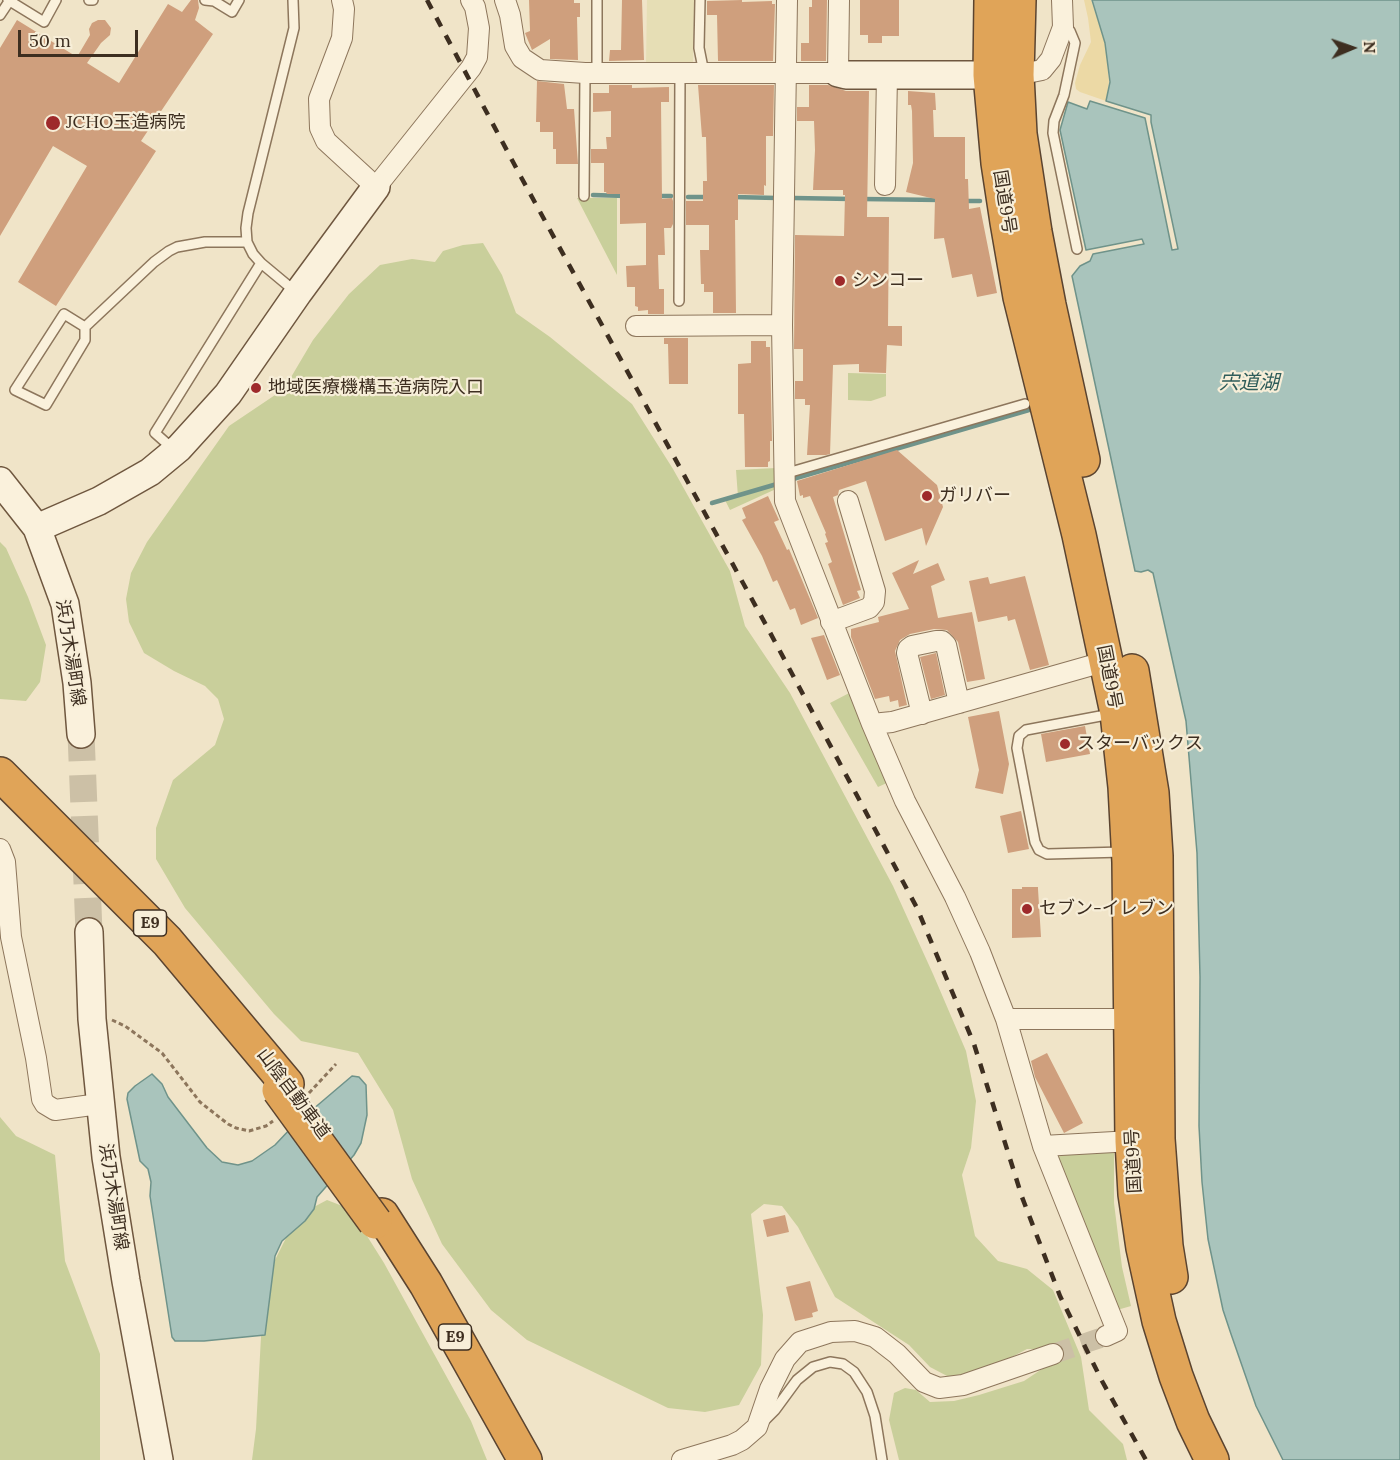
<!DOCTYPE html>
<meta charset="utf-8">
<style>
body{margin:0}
#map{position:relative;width:1400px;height:1460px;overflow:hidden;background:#f0e4c8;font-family:Lora,serif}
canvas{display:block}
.north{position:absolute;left:1322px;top:18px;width:60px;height:60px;-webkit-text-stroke:4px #f7eed8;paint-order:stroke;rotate:88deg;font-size:16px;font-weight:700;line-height:24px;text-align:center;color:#3d2e20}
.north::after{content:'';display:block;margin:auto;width:21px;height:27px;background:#3d2e20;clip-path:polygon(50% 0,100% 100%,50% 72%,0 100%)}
.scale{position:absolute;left:18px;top:30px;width:120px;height:27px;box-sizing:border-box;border:3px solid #3d2e20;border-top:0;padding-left:8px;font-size:18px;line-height:21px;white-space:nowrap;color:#3d2e20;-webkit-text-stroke:4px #f7eed8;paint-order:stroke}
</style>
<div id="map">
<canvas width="1400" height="1460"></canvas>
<div class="north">N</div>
<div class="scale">50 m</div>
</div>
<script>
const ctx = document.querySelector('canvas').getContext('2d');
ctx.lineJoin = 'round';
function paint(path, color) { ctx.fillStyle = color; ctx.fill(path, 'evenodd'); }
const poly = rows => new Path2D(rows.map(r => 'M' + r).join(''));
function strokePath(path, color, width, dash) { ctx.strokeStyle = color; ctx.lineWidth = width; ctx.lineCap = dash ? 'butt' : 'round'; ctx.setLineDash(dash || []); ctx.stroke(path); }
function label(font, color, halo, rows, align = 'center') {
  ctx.font = font + ' Lora,"Noto Sans JP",serif'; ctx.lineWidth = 4.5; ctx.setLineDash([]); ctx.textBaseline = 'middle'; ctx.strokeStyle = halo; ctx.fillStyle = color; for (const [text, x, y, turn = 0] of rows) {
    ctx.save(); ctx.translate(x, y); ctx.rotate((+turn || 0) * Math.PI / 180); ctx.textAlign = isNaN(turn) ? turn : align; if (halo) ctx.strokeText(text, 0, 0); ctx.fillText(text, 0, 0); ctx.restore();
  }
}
const farmland = poly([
 [647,0,694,0,693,63,646,63]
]);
const green = poly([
 [577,198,617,198,617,275],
 [483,243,502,275,516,313,550,337,632,404,673,469,730,571,745,626,790,693,893,886,933,974,966,1051,976,1101,971,1148,962,1175,975,1236,998,1261,1027,1269,1053,1290,1081,1357,1089,1410,1123,1444,1127,1460,899,1460,889,1420,894,1393,905,1388,916,1390,930,1402,954,1401,979,1395,1024,1381,1051,1363,1052,1349,1027,1349,993,1367,949,1377,930,1367,909,1345,835,1297,798,1227,782,1206,764,1204,751,1214,763,1315,761,1365,739,1405,705,1412,668,1408,527,1340,491,1310,442,1244,412,1179,393,1110,358,1053,301,1041,274,1014,185,908,156,859,156,828,173,780,215,745,224,719,218,699,205,686,174,671,144,653,129,622,126,599,131,573,147,542,229,426,284,389,313,340,349,294,380,265,412,259,435,262,443,251,463,245],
 [848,373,886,374,886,396,871,401,848,400],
 [776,468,776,489,730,510,725,500,738,497,736,470],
 [0,542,6,548,28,597,46,645,40,682,26,701,0,699],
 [855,690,889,782,878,787,830,703],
 [0,1117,16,1136,55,1155,65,1261,100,1354,100,1460,0,1460],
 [1114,1151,1114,1203,1122,1267,1131,1306,1117,1310,1055,1162,1061,1154],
 [327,1200,350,1209,384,1263,471,1421,487,1460,252,1460,256,1429,261,1337,269,1272,297,1216]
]);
const sand = poly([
 [1084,0,1091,0,1105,43,1109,82,1106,101,1080,92,1076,89,1075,83,1080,65,1091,42,1088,18]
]);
const water = poly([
 [1092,0,1400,0,1400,1460,1283,1460,1256,1406,1231,1334,1223,1310,1208,1239,1202,1182,1199,1126,1200,977,1197,853,1186,721,1153,573,1148,570,1141,572,1135,571,1072,276,1080,266,1090,261,1093,254,1144,244,1142,239,1086,250,1060,130,1068,102,1087,109,1090,101,1145,118,1172,250,1178,249,1151,122,1151,115,1106,101,1110,82,1105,43,1092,0],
 [152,1074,162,1084,168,1097,207,1148,222,1162,238,1165,252,1161,275,1145,292,1127,352,1076,359,1077,366,1085,367,1115,361,1143,354,1155,317,1197,314,1209,305,1221,282,1241,275,1256,265,1335,204,1341,175,1341,172,1337,150,1196,151,1182,148,1169,140,1161,127,1099,128,1093,135,1086,152,1074]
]);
const stream = poly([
 [593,195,626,196],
 [658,196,671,196],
 [688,197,709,197],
 [733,197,777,198],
 [794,198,851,199],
 [862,199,941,200],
 [964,201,980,201],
 [793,479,1029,410],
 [712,503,777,484]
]);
const building = poly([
 [191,0,198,0,199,8,195,20,213,34,141,141,156,151,56,306,18,282,87,166,53,146,0,236,0,48,17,20,77,57,90,35,89,29,92,23,98,20,105,20,111,28,110,35,101,43,87,63,119,83,168,4,182,12],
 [529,0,574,0,574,3,580,3,580,17,577,17,578,60,550,59,550,39,532,50,525,33,530,31],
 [622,0,642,0,644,60,609,61,610,50,621,50],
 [742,0,742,2,772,1,772,4,775,4,773,61,718,61,717,15,707,15,707,1],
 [812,0,827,0,826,61,801,61,801,43,809,43,809,7,812,7],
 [860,0,899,0,899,36,882,36,882,43,868,43,868,35,860,35],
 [537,81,564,84,567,109,574,109,578,164,556,164,556,149,553,149,553,132,540,132,540,122,536,122],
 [609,85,632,85,632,88,669,87,669,102,661,102,662,199,672,198,673,201,673,224,671,228,664,228,665,255,658,255,659,289,664,289,664,314,648,314,648,310,638,311,638,307,635,306,635,287,627,287,626,266,646,265,646,223,620,224,620,194,607,194,606,192,604,192,604,163,591,163,591,149,607,149,606,137,611,137,611,111,593,112,593,93,609,93],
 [698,85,774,85,773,136,766,136,766,186,764,185,764,195,738,194,738,220,735,220,736,313,713,313,713,292,704,292,704,284,701,284,700,250,709,250,709,225,686,225,686,201,703,201,703,181,707,181,706,137,702,137],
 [809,85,828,85,846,91,869,91,867,217,889,217,888,326,902,326,902,346,887,345,886,373,859,372,859,364,833,365,830,454,826,455,807,455,810,405,805,405,805,399,795,399,795,381,803,381,803,349,794,349,795,235,844,236,845,195,843,195,843,190,813,190,815,150,814,121,797,121,797,107,809,107],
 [908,91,935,93,936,110,933,110,934,137,965,137,965,179,968,179,969,209,980,207,997,293,977,297,972,274,952,278,944,238,934,239,935,199,906,192,913,163,912,111,911,105,908,105],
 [664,338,688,338,688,384,669,384,668,344,664,344],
 [751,341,766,341,766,347,770,347,772,441,770,441,770,461,768,462,768,467,745,467,744,414,738,414,738,364,751,363],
 [897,450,937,485,943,507,926,546,922,528,885,541,866,481,839,490,838,495,833,497,861,590,857,591,860,598,843,605,828,564,832,562,825,543,828,542,825,534,826,533,810,496,803,498,803,495,800,496,797,481],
 [768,496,779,520,774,522,787,550,789,549,818,618,801,625,795,608,790,610,777,580,773,582,762,556,742,520,746,518,742,508],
 [919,560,913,574,938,563,945,580,931,586,938,618,972,612,985,679,967,682,958,642,947,630,934,629,910,634,900,640,895,651,907,705,899,707,898,700,890,702,889,696,875,699,851,637,851,629,879,622,878,617,909,609,892,573],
 [1025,576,1049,665,1030,670,1015,619,1008,621,1007,616,978,622,969,581,988,577,990,584],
 [824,635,840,675,827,680,811,638],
 [936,653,945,695,931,699,920,657],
 [999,711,1009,764,1003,794,975,788,979,770,968,717],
 [1085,726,1090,754,1046,762,1041,734],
 [1021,811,1029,849,1008,853,1000,816],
 [1022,887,1038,887,1038,889,1041,937,1012,938,1012,889,1022,889],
 [1047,1053,1083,1123,1064,1133,1035,1077,1031,1061],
 [785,1215,789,1232,767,1237,763,1220],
 [810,1281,818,1311,812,1313,813,1317,795,1321,786,1287]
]);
const streetTunnel = poly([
 [1053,1354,1106,1336]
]);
const secondaryTunnel = poly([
 [81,734,89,932]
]);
const path = poly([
 [112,1020,125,1026,162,1053,200,1102,228,1124,236,1128,249,1131,266,1126,273,1121],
 [309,1093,336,1064]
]);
const lane = poly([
 [8,0,44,22,56,0],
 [89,0,93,0],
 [205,0,214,1,232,12,239,0],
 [700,0,699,48,704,73],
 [0,15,10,0],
 [1063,27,1070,31,1075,43,1064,95,1054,121,1053,133,1077,249],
 [597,72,597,0],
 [584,196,585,73],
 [261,263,297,293],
 [679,301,680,73],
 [85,327,85,340,46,405,15,390,64,314,85,327,154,262,169,251,177,247,205,242,247,242,246,228,248,213,294,28,293,0],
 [173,449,155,433,261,263,253,254,247,242],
 [784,474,1025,404],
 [1111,714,1026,730,1019,736,1017,748,1035,842,1039,850,1047,854,1123,852],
 [763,1422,775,1410,797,1380,813,1367,830,1362,843,1364,854,1372,867,1392,875,1416,882,1460]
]);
const street = poly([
 [342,0,344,9,342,38,319,99,320,128,326,141,376,187,471,68,477,57,479,28,475,7,471,0],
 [505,0,510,15,515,46,522,58,540,70,585,73,838,73,839,0],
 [787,0,782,325,785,501,872,724,892,722,1107,661],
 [1017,75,1042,70,1051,59,1063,27,1062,0],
 [885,185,887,75],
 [636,326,782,325],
 [831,622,869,608,874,602,875,591,848,501],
 [922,714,907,653,908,649,912,646,936,641,942,641,946,645,959,703],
 [872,724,905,801,955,897,980,952,1006,1019],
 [0,849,5,862,11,937,36,1058,42,1099,45,1104,55,1110,99,1104],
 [1043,1146,1132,1141],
 [1106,1336,1117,1331,1043,1146,1006,1019,1141,1019],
 [682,1460,732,1445,742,1440,757,1427,770,1389,785,1359,800,1342,831,1332,855,1331,875,1337,897,1354,924,1382,939,1388,963,1385,1053,1354]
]);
const secondary = poly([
 [838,73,846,75,1011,75],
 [0,481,37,528,65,604,77,683,81,734],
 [37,528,99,501,150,472,179,448,228,394,298,293,376,187],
 [89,932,92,1019,106,1157,126,1281,159,1460]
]);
const highway = poly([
 [991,0,990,75,998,163,1007,222,1020,297,1079,535,1117,713,1125,787,1129,862,1132,1141,1135,1194,1143,1248,1159,1321,1176,1376,1193,1421,1212,1460],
 [1019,0,1017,75,1020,134,1035,232,1049,305,1083,460],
 [1132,671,1152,793,1156,856,1158,1139,1166,1246,1171,1277],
 [0,774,167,941,287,1084],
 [382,1215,426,1284,525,1460]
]);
const rail = poly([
 [427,0,521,177,766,625,917,908,974,1044,1022,1197,1060,1296,1102,1381,1146,1460]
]);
const highwayBridge = poly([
 [279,1090,375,1222]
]);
const markers = [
 [53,123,8,"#9e2a2b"],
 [840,281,6,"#9e2a2b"],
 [256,388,6,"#9e2a2b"],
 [927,496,6,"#9e2a2b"],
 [1065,744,6,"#9e2a2b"],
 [1027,909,6,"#9e2a2b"]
];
const shields = [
 [150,923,33],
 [455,1337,33]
];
const shieldNames = [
 ["E9",150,923],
 ["E9",455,1337]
];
const poiNames = [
 ["JCHO玉造病院",66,123],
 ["シンコー",852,281],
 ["地域医療機構玉造病院入口",268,388],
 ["ガリバー",939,496],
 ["スターバックス",1077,744],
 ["セブン-イレブン",1039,909]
];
const streetNames = [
 ["国道9号",1004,202,81],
 ["浜乃木湯町線",70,653,81],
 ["国道9号",1109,677,79],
 ["山陰自動車道",293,1094,53],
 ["国道9号",1134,1161,-93],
 ["浜乃木湯町線",113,1197,81]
];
const waterNames = [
 ["宍道湖",1249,383]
];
paint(farmland, '#e6deb5');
paint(green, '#c9cf9b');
paint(sand, '#ecd9a5');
paint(water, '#a9c4bc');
strokePath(water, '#6f938a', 1.5);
strokePath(stream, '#6f938a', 4.5);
paint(building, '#cf9f7d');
strokePath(streetTunnel, '#ccc0a6', 20, [20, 10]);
strokePath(secondaryTunnel, '#ccc0a6', 27, [27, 14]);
strokePath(lane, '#8d765c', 12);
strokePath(street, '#8d765c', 22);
strokePath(secondary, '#6f573f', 30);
strokePath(highway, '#5b4430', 36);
strokePath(path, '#8d765c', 3, [4.5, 3]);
strokePath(lane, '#faf1dc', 9);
strokePath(street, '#faf1dc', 20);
strokePath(secondary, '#faf1dc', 27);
strokePath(highway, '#e0a458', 33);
strokePath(rail, '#3d2e20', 4.5, [10, 10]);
strokePath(highwayBridge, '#5b4430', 36, []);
strokePath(highwayBridge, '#e0a458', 33);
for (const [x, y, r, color] of markers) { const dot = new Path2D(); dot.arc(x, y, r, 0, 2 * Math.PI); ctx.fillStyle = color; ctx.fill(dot); strokePath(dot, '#f7eed8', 2); }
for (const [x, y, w] of shields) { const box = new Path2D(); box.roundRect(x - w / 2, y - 13, w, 26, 4.5); ctx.fillStyle = '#f7eed8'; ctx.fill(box); strokePath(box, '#3d2e20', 1.5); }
label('bold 16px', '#3d2e20', null, shieldNames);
label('18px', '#3d2e20', '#f7eed8', poiNames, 'left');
label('18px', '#3d2e20', '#f7eed8', streetNames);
label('italic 20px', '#2f5d5a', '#f7eed8', waterNames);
</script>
